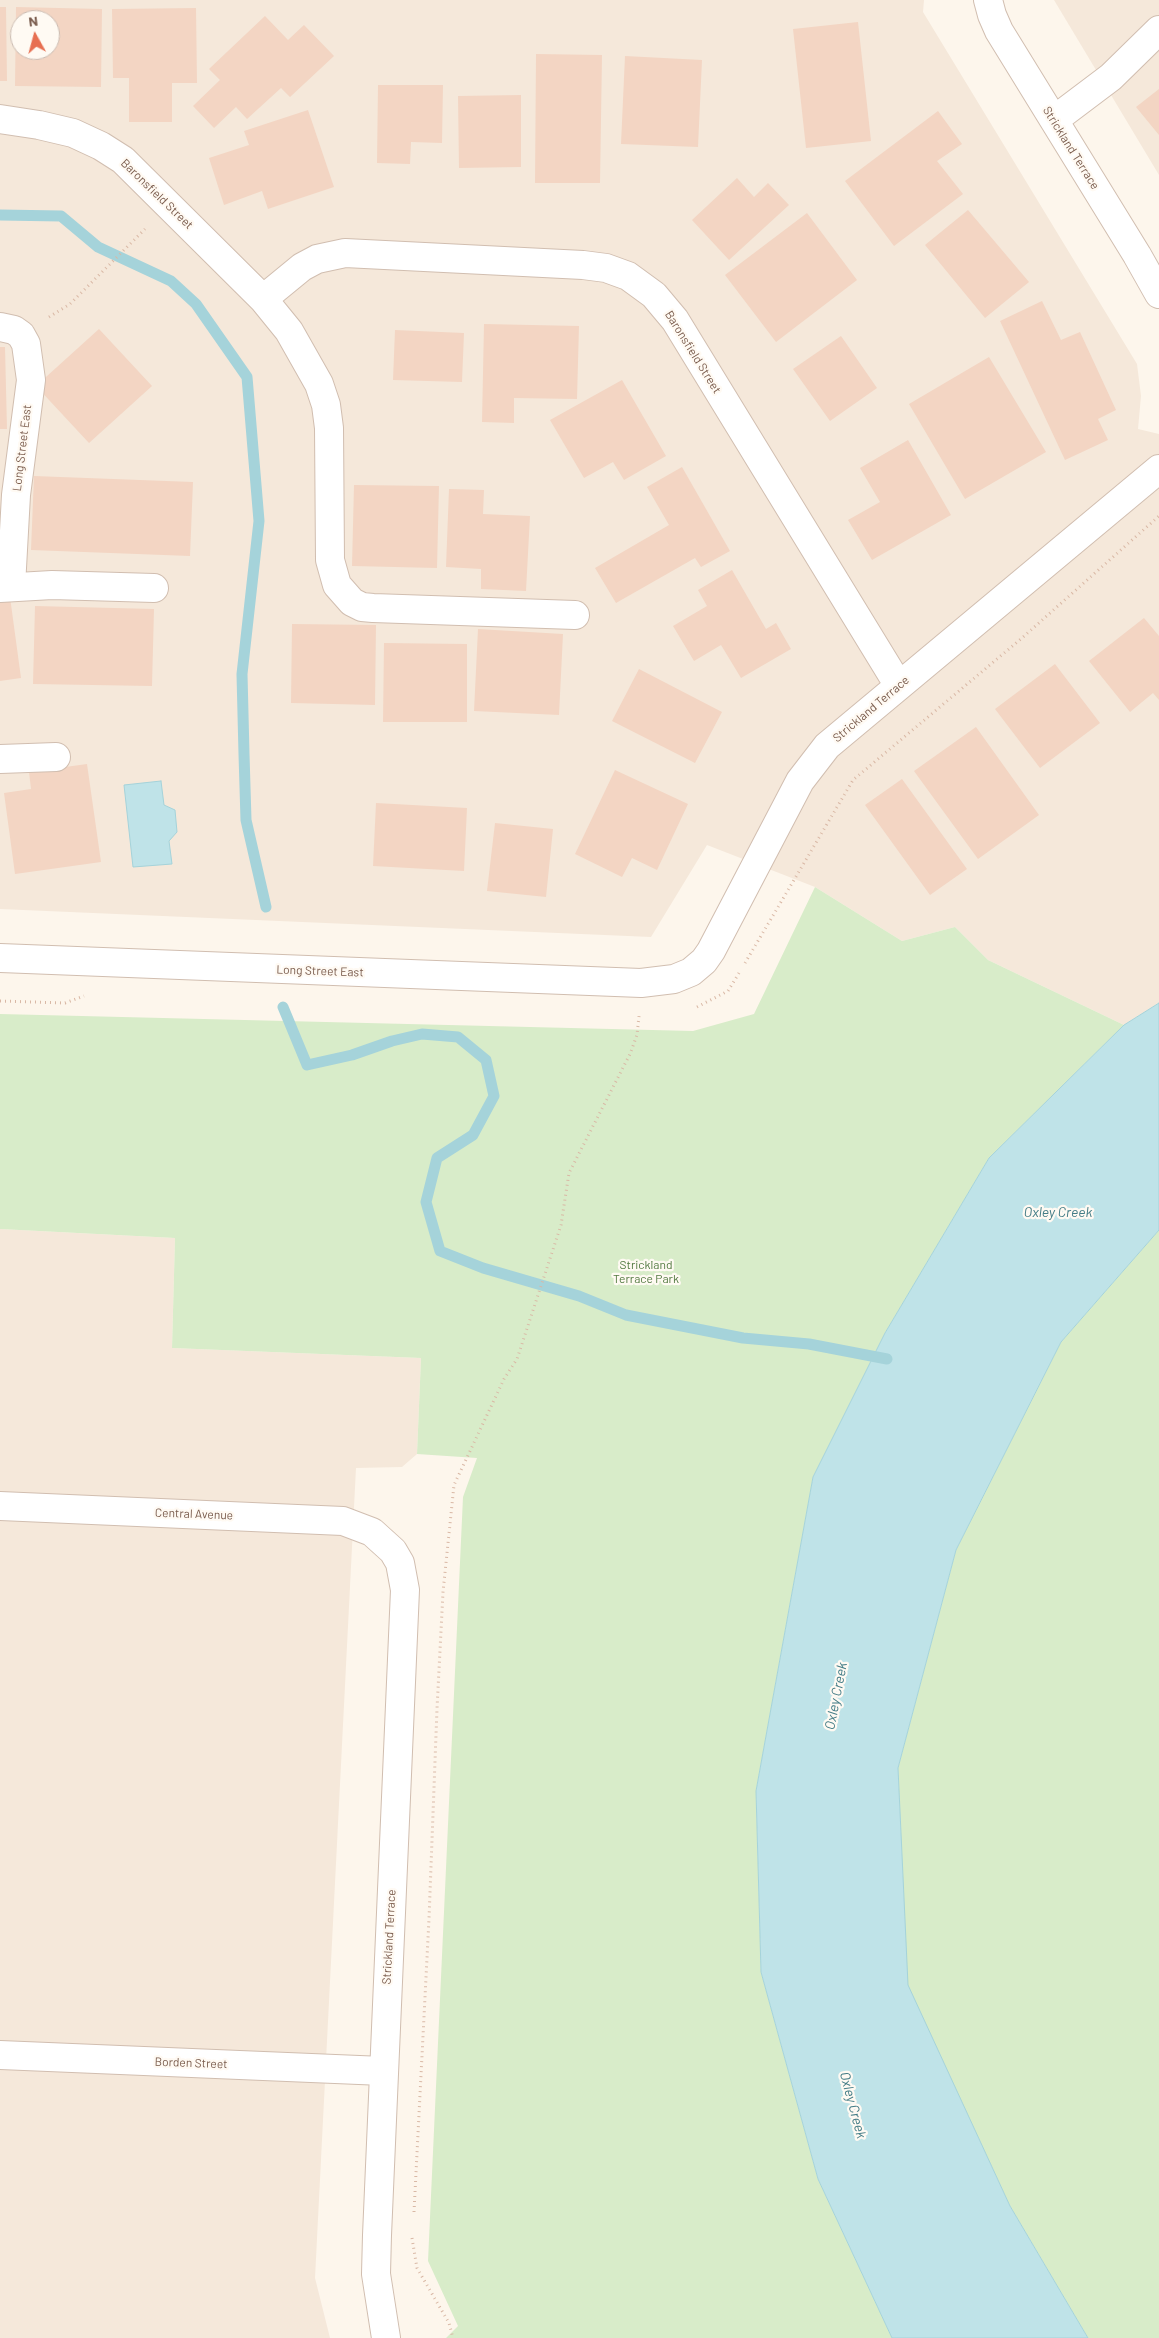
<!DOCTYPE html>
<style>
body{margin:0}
#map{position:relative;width:1159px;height:2338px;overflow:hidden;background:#fdf6ec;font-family:Barlow,sans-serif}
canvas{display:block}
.north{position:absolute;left:10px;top:10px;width:50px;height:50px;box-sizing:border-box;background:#fffaf3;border:1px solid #cabbb1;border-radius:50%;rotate:353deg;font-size:14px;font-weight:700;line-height:20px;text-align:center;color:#7a5c4d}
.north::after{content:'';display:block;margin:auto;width:18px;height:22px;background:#e76f51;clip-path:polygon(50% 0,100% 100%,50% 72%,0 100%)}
</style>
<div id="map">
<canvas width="1159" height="2338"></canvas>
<div class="north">N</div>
</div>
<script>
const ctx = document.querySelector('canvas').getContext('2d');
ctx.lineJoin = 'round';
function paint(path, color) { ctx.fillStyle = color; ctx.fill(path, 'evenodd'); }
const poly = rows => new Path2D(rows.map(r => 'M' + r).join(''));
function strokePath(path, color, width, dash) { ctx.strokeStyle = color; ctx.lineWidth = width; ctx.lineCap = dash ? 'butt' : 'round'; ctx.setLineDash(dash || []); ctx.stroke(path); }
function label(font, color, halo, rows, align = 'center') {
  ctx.font = font + ' Barlow,sans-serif'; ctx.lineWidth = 4.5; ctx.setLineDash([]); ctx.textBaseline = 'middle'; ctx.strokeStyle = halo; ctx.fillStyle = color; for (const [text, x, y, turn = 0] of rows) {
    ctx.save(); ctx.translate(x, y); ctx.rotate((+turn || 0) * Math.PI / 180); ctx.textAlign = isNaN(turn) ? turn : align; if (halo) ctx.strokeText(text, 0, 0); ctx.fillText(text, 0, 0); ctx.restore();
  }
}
const residential = poly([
 [0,0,924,0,923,12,1137,364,1141,396,1138,429,1159,434,1159,1003,1124,1025,988,960,955,927,902,941,815,887,707,845,651,937,0,909],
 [20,20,50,20,50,50,20,50],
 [1054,0,1159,0,1159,175],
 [0,1229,175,1238,172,1348,421,1358,417,1454,402,1467,356,1468,315,2278,330,2338,0,2338]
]);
const green = poly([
 [815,887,902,941,955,927,988,960,1124,1025,989,1158,885,1333,813,1477,756,1791,761,1972,818,2179,892,2338,446,2338,458,2326,428,2261,463,1497,477,1458,417,1454,421,1358,172,1348,175,1238,0,1229,0,1014,693,1031,754,1014],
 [1159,1230,1159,2338,1088,2338,1010,2206,907,1985,898,1768,956,1550,1061,1342]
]);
const water = poly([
 [161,781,164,805,175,810,177,832,169,841,172,864,133,867,124,785,161,781],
 [1159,1003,1159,1230,1061,1342,956,1550,898,1768,908,1985,1010,2206,1088,2338,892,2338,818,2179,761,1972,756,1791,813,1477,885,1333,989,1158,1124,1025,1159,1003]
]);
const stream = poly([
 [0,215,61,216,98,247,171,281,196,304,247,377,259,521,242,674,244,754,246,820,266,907],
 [283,1007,307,1065,352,1055,392,1041,422,1034,458,1037,486,1060,494,1096,473,1135,437,1158,426,1202,440,1251,483,1268,579,1296,626,1315,743,1338,809,1344,887,1359]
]);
const building = poly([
 [0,7,6,7,7,81,0,81],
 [16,7,102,9,101,87,15,86],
 [20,20,50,20,50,50,20,50],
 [196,8,197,83,172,83,172,122,129,122,129,78,113,78,112,9],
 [265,16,288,40,304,25,334,56,290,97,281,88,247,119,236,107,214,128,193,106,220,80,209,69],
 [858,22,871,141,806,148,793,29],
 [536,54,602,55,600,183,535,183],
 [625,56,702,60,698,147,621,144],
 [378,85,443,85,442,143,411,142,410,164,377,163],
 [1159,89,1159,135,1136,107],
 [521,95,521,167,459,168,458,96],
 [308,110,334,187,268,209,262,191,224,205,209,158,249,145,244,131],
 [938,111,962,144,937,161,963,194,894,246,845,181],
 [737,178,754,197,768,183,789,205,729,260,692,220],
 [968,210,1029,282,985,318,925,245],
 [807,213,857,280,776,342,725,275],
 [1042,301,1061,340,1080,332,1116,410,1098,419,1108,440,1065,460,1000,321],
 [484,324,579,326,577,399,514,398,514,423,482,422],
 [99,329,152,386,89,443,36,386],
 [395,330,464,333,462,382,393,380],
 [841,336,877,388,830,421,793,369],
 [0,347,5,347,7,429,0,429],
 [989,357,1046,452,965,499,909,404],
 [622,380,666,456,624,480,613,462,584,478,550,420],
 [908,440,951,515,872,560,848,520,880,502,860,468],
 [682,467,730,551,701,567,695,558,616,603,595,568,669,525,647,487],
 [34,476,193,482,190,556,31,550],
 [354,485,439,486,437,568,352,566],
 [449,489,484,490,483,514,530,516,526,591,481,589,481,569,446,567],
 [732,570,766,629,776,623,791,649,741,678,721,645,694,661,673,626,707,606,698,590],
 [10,597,21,678,0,681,0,598],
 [35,606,154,609,152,686,33,684],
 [1144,618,1159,636,1159,700,1153,693,1130,712,1089,661],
 [292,624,376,625,375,705,291,703],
 [478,629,563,634,559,715,474,711],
 [384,643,467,644,467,722,383,722],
 [1055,664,1100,723,1040,768,995,709],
 [639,669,722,712,695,763,612,721],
 [976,727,1039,815,978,859,914,771],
 [87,764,101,862,15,874,4,793,31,789,29,772],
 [615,770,688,804,657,870,632,858,622,877,575,854],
 [902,779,967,869,930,895,865,805],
 [376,803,467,808,464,871,373,866],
 [495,823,553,829,546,897,487,891]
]);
const path = poly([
 [49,317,70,304,145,229],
 [745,963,853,780,1022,638,1159,516],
 [0,1001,65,1003,84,996],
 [697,1007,728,991,739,973],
 [414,2212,429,1919,437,1709,443,1592,454,1485,504,1379,517,1359,561,1225,569,1173,630,1054,637,1035,639,1016],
 [412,2238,417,2268,449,2323,453,2338]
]);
const street = poly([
 [988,0,992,15,999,31,1137,255,1159,294],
 [0,119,39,125,73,133,101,146,123,160,263,299,289,331,319,384,326,405,329,428,330,560,337,585,352,602,362,607,373,608,575,615],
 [1054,120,1111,77,1159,30],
 [263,299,302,267,317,259,345,253,583,265,606,268,628,276,654,295,675,320,899,686],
 [0,327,14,330,21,335,26,344,31,380,16,495,11,586],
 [0,588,52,585,154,588],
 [0,759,56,757],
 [0,958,641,983,674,979,691,972,704,961,711,951,800,781,827,746,1159,469],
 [0,1506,343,1521,372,1532,393,1551,400,1563,405,1590,377,2235,376,2274,386,2338],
 [0,2055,383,2071]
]);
const streetNames = [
 ["Strickland Terrace",1071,148,58],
 ["Baronsfield Street",157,194,44],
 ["Baronsfield Street",693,352,58],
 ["Long Street East",22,448,-83],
 ["Strickland Terrace",871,709,-40],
 ["Long Street East",320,971,2],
 ["Central Avenue",194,1514,2],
 ["Strickland Terrace",389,1937,-87],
 ["Borden Street",191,2063,2]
];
const parkNames = [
 ["Strickland",646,1265],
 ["Terrace Park",646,1279]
];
const waterNames = [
 ["Oxley Creek",1058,1212],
 ["Oxley Creek",836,1696,-79],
 ["Oxley Creek",853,2105,75]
];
paint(residential, '#f5e8da');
paint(green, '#d8ecc9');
paint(water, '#bfe3e8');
strokePath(water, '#a5d3da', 1);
strokePath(stream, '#a5d3da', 11);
paint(building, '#f3d5c3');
strokePath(street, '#d1beb0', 30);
strokePath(path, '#d9b8a5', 3, [1, 4]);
strokePath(street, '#fff', 28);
label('12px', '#7a5c4d', '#fffaf3', streetNames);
label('12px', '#537a41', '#fffaf3', parkNames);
label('italic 14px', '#437c86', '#fffaf3', waterNames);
</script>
